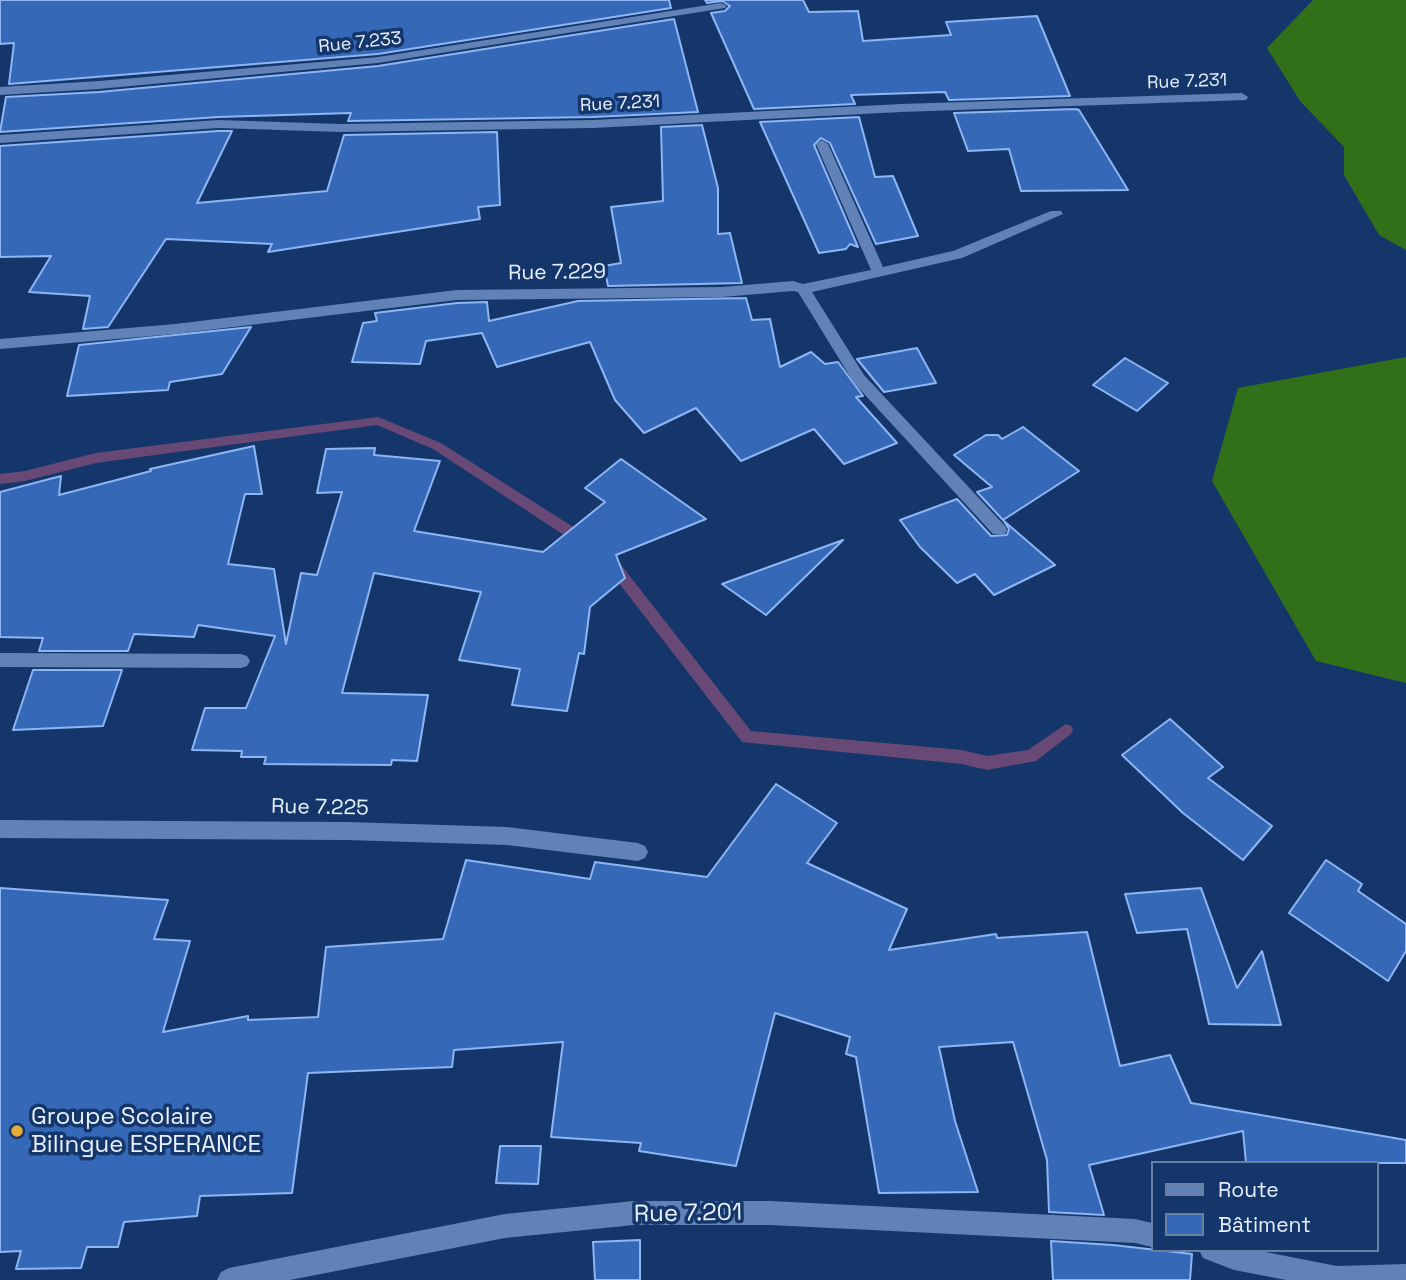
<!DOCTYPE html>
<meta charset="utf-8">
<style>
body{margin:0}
#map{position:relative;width:1406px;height:1280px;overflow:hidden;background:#14366a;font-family:"Space Grotesk",sans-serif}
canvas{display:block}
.legend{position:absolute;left:1151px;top:1161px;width:228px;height:91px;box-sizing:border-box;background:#14366a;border:2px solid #6980a5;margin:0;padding:9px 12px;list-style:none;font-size:21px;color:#e8f0fd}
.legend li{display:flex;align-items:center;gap:14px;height:35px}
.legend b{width:35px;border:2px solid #6980a5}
</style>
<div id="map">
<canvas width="1406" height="1280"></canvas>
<ul class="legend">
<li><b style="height:9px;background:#6082b6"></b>Route</li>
<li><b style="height:19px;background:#3569b8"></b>Bâtiment</li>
</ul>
</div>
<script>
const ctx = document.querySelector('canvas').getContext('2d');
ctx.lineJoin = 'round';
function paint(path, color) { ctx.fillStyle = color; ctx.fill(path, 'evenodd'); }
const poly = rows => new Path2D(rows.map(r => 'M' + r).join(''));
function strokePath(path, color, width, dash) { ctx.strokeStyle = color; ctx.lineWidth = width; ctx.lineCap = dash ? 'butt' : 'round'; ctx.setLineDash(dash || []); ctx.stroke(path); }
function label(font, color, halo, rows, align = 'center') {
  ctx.font = font + ' "Space Grotesk",sans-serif'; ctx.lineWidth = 7; ctx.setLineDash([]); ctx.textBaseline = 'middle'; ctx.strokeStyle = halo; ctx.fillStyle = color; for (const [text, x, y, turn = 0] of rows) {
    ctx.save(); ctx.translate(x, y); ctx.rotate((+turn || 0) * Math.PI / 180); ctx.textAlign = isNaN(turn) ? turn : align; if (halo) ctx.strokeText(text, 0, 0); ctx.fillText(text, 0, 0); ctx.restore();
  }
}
const forest = poly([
 [1313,0,1406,0,1406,250,1379,235,1344,175,1344,147,1300,101,1267,48],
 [1406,357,1406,683,1316,661,1212,481,1238,388]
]);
const stream = poly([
 [378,417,441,443,589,537,591,541,589,545,579,545,433,449,377,425,96,463,25,481,0,484,0,474,25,471,96,453,378,417],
 [613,560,618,561,751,731,962,750,987,756,1028,750,1066,724,1071,726,1073,730,1071,734,1036,761,987,770,962,764,742,742,608,569,606,565,608,561,613,560]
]);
const building = poly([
 [0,0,669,0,671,8,378,54,9,84,14,43,0,44,0,0],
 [705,0,803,0,809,12,858,11,863,41,951,35,946,22,1037,16,1070,96,949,100,945,92,851,95,855,104,754,109,711,13,725,11,730,6,722,1,707,3,705,0],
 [674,19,698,112,593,117,348,121,351,113,218,117,0,132,6,97,99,92,378,66,674,19],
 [1075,109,1079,110,1128,190,1021,191,1009,149,968,151,954,113,1075,109],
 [859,117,875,177,893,176,918,236,876,244,830,143,821,138,814,145,858,247,850,244,846,249,819,253,760,122,859,117],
 [702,125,718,188,718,234,730,233,742,283,608,286,604,266,621,263,611,207,663,201,661,127,702,125],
 [218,131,232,131,197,203,327,191,344,135,497,132,500,205,478,207,480,219,268,252,272,244,166,239,108,327,83,329,90,296,29,292,51,256,0,257,0,146,218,131],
 [746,298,752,320,770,319,780,367,811,352,825,364,838,362,863,396,856,397,897,443,844,464,814,429,741,461,696,408,644,433,615,400,590,342,497,367,482,333,426,341,420,364,352,362,363,323,377,321,375,313,457,303,487,302,489,321,578,301,746,298],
 [251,327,222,374,170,382,168,390,67,396,79,345,251,327],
 [917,348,936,383,884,392,857,359,917,348],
 [1125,358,1168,383,1137,411,1093,385,1125,358],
 [1023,427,1079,471,1003,520,977,492,992,487,954,455,986,435,998,435,1002,439,1023,427],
 [254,446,262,494,245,494,228,564,274,569,286,644,301,573,317,575,342,492,317,493,326,449,375,448,374,455,440,461,414,531,543,552,605,502,585,488,621,459,706,519,616,555,625,578,590,607,584,654,579,653,567,711,512,705,520,669,459,660,481,592,374,573,342,693,428,695,417,761,392,760,391,765,264,764,266,757,241,757,242,751,192,750,205,708,246,708,275,636,198,625,194,637,134,634,128,651,39,651,43,638,0,637,0,492,61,476,59,495,151,471,150,469,254,446],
 [957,499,991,536,1007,535,1009,529,1004,521,1055,565,994,595,975,574,957,583,920,547,900,520,957,499],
 [843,540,766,615,722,584,843,540],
 [33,670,122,670,103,726,13,730,33,670],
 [1170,719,1223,767,1208,778,1272,826,1243,860,1183,813,1122,755,1170,719],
 [776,784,837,823,807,863,907,909,889,950,996,934,997,938,1087,932,1120,1066,1170,1055,1191,1103,1406,1140,1406,1163,1246,1163,1243,1131,1089,1165,1104,1215,1049,1212,1047,1160,1013,1042,939,1047,955,1121,978,1192,879,1193,856,1057,846,1054,850,1037,775,1013,736,1166,639,1151,641,1143,551,1137,563,1042,454,1050,452,1067,308,1073,292,1193,200,1196,197,1216,124,1222,118,1247,87,1247,81,1268,16,1269,21,1251,0,1252,0,888,168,900,154,939,190,941,163,1032,248,1016,248,1020,318,1017,326,947,443,939,466,860,590,879,595,862,707,877,776,784],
 [1326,860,1362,884,1358,891,1406,924,1406,951,1388,981,1289,913,1326,860],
 [1201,888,1237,988,1262,951,1281,1025,1209,1024,1187,929,1137,933,1125,894,1201,888],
 [500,1146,541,1146,538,1184,496,1183,500,1146],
 [640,1240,640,1280,595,1280,593,1242,640,1240],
 [1051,1241,1113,1245,1192,1254,1190,1280,1053,1280,1051,1241]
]);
const minor = poly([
 [721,3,727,6,725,8,378,63,99,89,0,95,0,87,99,81,378,57,721,3],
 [1242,93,1248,97,1246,100,901,112,593,128,341,132,218,128,0,143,0,135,218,120,341,124,593,120,901,104,1242,93],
 [822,140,828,144,883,267,953,251,1051,211,1061,211,1063,214,962,258,812,292,864,375,1005,526,1007,530,1005,534,993,534,854,383,798,292,793,291,722,297,457,300,175,334,0,349,0,339,175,324,457,290,722,287,793,281,803,284,871,270,816,144,822,140],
 [0,653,241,654,247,656,250,661,247,666,241,668,0,667,0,653],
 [0,820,347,822,507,827,638,843,645,846,648,852,645,858,638,861,507,845,347,840,0,838,0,820],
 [634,1201,770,1201,1135,1219,1152,1223,1152,1247,1135,1243,770,1225,634,1225,505,1238,290,1280,217,1280,221,1272,229,1268,505,1214,634,1201],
 [1199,1250,1255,1250,1337,1266,1406,1264,1406,1280,1286,1280,1234,1270,1203,1258,1199,1250]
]);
const markers = [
 [17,1131,7,"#e9ab38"]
];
const farStreetnames = [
 ["Rue 7.233",360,43,-6],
 ["Rue 7.231",1187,82,-2],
 ["Rue 7.231",620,104,-3]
];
const streetNames = [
 ["Rue 7.229",557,273,-1],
 ["Rue 7.225",320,808,1]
];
const nearPoinames = [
 ["Groupe Scolaire",31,1117],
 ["Bilingue ESPERANCE",31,1145]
];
const nearStreetnames = [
 ["Rue 7.201",688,1214,-1]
];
paint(forest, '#317018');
paint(stream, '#684976');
paint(building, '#3569b8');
strokePath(building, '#8eb6f4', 2);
paint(minor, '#6082b6');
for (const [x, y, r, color] of markers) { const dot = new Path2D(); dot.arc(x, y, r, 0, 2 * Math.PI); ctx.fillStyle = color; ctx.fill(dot); strokePath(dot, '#14366a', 2.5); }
label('18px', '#e8f0fd', '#14366a', farStreetnames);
label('21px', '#e8f0fd', '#14366a', streetNames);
label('24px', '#e8f0fd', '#14366a', nearPoinames, 'left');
label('24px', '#e8f0fd', '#14366a', nearStreetnames);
</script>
